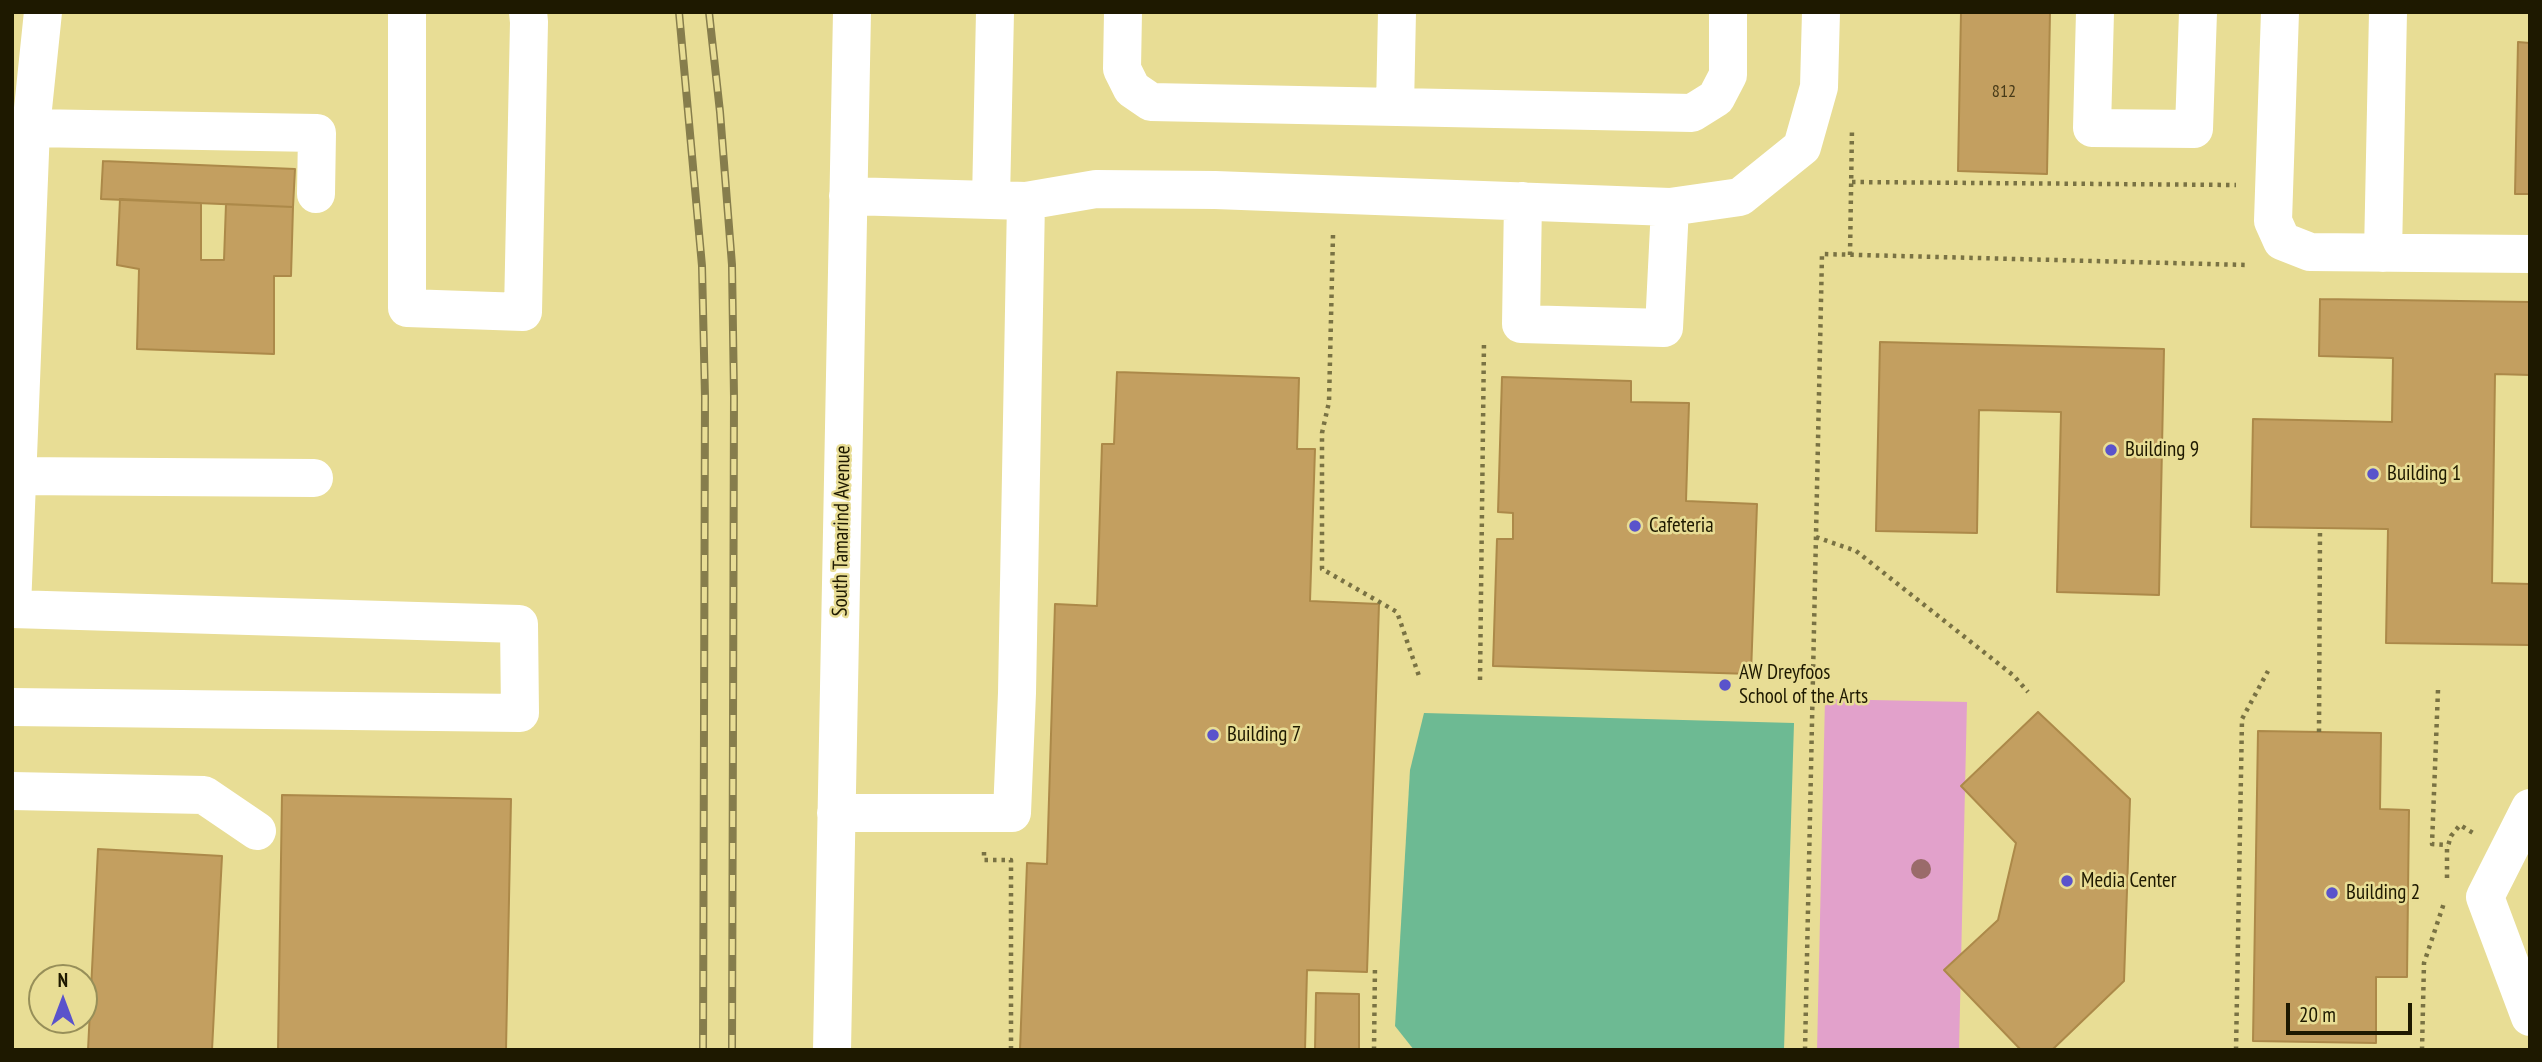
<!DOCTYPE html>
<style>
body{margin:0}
#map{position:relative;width:2542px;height:1062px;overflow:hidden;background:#e8dd95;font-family:"PT Sans Narrow",sans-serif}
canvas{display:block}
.frame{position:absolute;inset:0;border:14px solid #1e1900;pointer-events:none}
.north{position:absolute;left:28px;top:964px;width:70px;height:70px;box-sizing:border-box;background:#e8dd95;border:2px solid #978f59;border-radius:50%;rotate:0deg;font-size:19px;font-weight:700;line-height:28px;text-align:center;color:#1e1900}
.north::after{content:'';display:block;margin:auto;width:24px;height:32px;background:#5a53cb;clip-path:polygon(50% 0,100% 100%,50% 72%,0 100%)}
.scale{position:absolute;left:2286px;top:1003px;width:126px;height:32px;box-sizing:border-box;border:4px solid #1e1900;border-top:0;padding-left:9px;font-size:21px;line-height:24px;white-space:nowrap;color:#1e1900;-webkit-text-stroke:5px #e8dd95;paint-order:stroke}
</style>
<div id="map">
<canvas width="2542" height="1062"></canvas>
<div class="frame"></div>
<div class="north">N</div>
<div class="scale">20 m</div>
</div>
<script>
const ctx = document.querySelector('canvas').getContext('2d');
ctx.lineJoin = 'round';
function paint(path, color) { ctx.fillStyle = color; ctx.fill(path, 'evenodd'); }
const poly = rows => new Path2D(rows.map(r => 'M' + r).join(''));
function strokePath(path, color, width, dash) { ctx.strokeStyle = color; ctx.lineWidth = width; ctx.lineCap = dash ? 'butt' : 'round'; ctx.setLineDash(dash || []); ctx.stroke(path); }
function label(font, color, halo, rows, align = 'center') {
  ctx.font = font + ' "PT Sans Narrow",sans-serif'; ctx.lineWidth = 5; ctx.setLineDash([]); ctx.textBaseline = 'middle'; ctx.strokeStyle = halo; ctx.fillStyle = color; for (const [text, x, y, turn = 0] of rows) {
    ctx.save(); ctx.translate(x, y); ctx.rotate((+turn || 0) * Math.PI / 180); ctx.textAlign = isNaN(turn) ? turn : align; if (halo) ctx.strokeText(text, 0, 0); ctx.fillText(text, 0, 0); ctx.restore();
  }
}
const green = poly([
 [1825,699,1967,702,1959,1050,1817,1050]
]);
const water = poly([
 [1424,713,1794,723,1784,1050,1414,1050,1395,1026,1410,770]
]);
const building = poly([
 [1961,12,2050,12,2047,174,1958,171,1961,12],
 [2518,42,2530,43,2530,194,2515,194,2518,42],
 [103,161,295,169,293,207,101,199,103,161],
 [120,199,201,203,201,260,224,260,226,204,293,207,291,276,274,276,274,354,137,349,139,269,117,265,120,199],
 [2320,299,2530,302,2530,375,2495,374,2492,583,2530,584,2530,645,2386,643,2388,529,2251,527,2253,419,2392,422,2393,358,2319,356,2320,299],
 [1880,342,2164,349,2159,595,2057,592,2061,412,1979,410,1977,533,1876,531,1880,342],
 [1117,372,1299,378,1297,449,1315,449,1310,601,1379,604,1367,972,1307,970,1305,1050,1020,1050,1027,863,1047,864,1055,604,1097,606,1102,444,1114,444,1117,372],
 [1502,377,1631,381,1631,402,1689,403,1686,501,1757,504,1751,674,1493,666,1497,539,1513,539,1513,513,1498,512,1502,377],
 [2038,712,2130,799,2124,981,2052,1050,2021,1050,1944,970,1998,920,2016,843,1961,786,2038,712],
 [2258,731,2381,733,2380,809,2409,810,2407,977,2376,977,2376,1043,2253,1041,2258,731],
 [282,795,511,799,506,1050,278,1050,282,795],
 [98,849,222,856,212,1050,88,1050,98,849],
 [1316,993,1359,994,1359,1050,1315,1050,1316,993]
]);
const path = poly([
 [1852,182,2236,185],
 [1333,235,1329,402,1322,433,1322,569,1397,612,1420,679],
 [1850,255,1852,129],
 [1816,537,1856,551,2014,676,2028,692],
 [1480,680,1484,341],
 [2438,690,2432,844,2448,845],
 [2319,732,2320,528],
 [984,852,984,860,1011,860,1011,1050],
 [2447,878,2447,849,2451,836,2460,825,2473,833],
 [1374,1050,1375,965],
 [1805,1050,1822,254,2248,265],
 [2236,1050,2242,719,2268,671],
 [2422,1050,2424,963,2444,903]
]);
const minor = poly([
 [407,12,407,308,523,312,529,22,528,12],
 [1123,12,1122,69,1132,89,1151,102,1692,113,1716,98,1728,75,1728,12],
 [2095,12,2092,128,2194,129,2198,12],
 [2280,12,2273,221,2282,241,2310,252,2530,254],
 [1395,107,1397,12],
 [31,128,317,133,316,194],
 [848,196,1026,201,1096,189,1215,190,1670,207,1740,197,1802,147,1819,87,1821,12],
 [991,200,995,12],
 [1523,201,1521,324,1664,328,1670,207],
 [2383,253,2388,12],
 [12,476,314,478],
 [12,608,31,128,43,12],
 [12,609,519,624,520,713,12,707],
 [12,791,204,795,257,831],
 [2530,808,2485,897,2530,1017],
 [836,813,1012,813,1017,693,1026,201],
 [832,1050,852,12]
]);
const rail = poly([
 [679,12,702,266,705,397,703,1050],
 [709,12,720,112,732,265,734,397,732,1050]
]);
const trees = [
 [1921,869]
];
const markers = [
 [2111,450,7,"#5a53cb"],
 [2373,474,7,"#5a53cb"],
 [1635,526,7,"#5a53cb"],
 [1725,685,7,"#5a53cb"],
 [1213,735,7,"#5a53cb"],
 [2067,881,7,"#5a53cb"],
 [2332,893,7,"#5a53cb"]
];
const numberNames = [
 ["812",2004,92]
];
const poiNames = [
 ["Building 9",2125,450],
 ["Building 1",2387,474],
 ["Cafeteria",1649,526],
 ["AW Dreyfoos",1739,673],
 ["School of the Arts",1739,697],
 ["Building 7",1227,735],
 ["Media Center",2081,881],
 ["Building 2",2346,893]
];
const streetNames = [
 ["South Tamarind Avenue",842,531,-89]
];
paint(green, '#e2a1cb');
paint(water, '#6dba93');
paint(building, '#c39f60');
strokePath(building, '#ac8949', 2);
strokePath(path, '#797243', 4.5, [3.5, 5]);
strokePath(minor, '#fff', 38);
strokePath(rail, '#867d4c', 8);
strokePath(rail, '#e8dd95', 5, [16]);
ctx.fillStyle = '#9a6b6a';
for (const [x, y] of trees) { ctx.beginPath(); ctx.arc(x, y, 10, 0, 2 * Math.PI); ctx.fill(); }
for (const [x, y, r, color] of markers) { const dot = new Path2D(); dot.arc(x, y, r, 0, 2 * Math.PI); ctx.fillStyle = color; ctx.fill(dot); strokePath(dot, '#e8dd95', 2.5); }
label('18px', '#473a18', null, numberNames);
label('21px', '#1e1900', '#e8dd95', poiNames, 'left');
label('21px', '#1e1900', '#e8dd95', streetNames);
</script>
